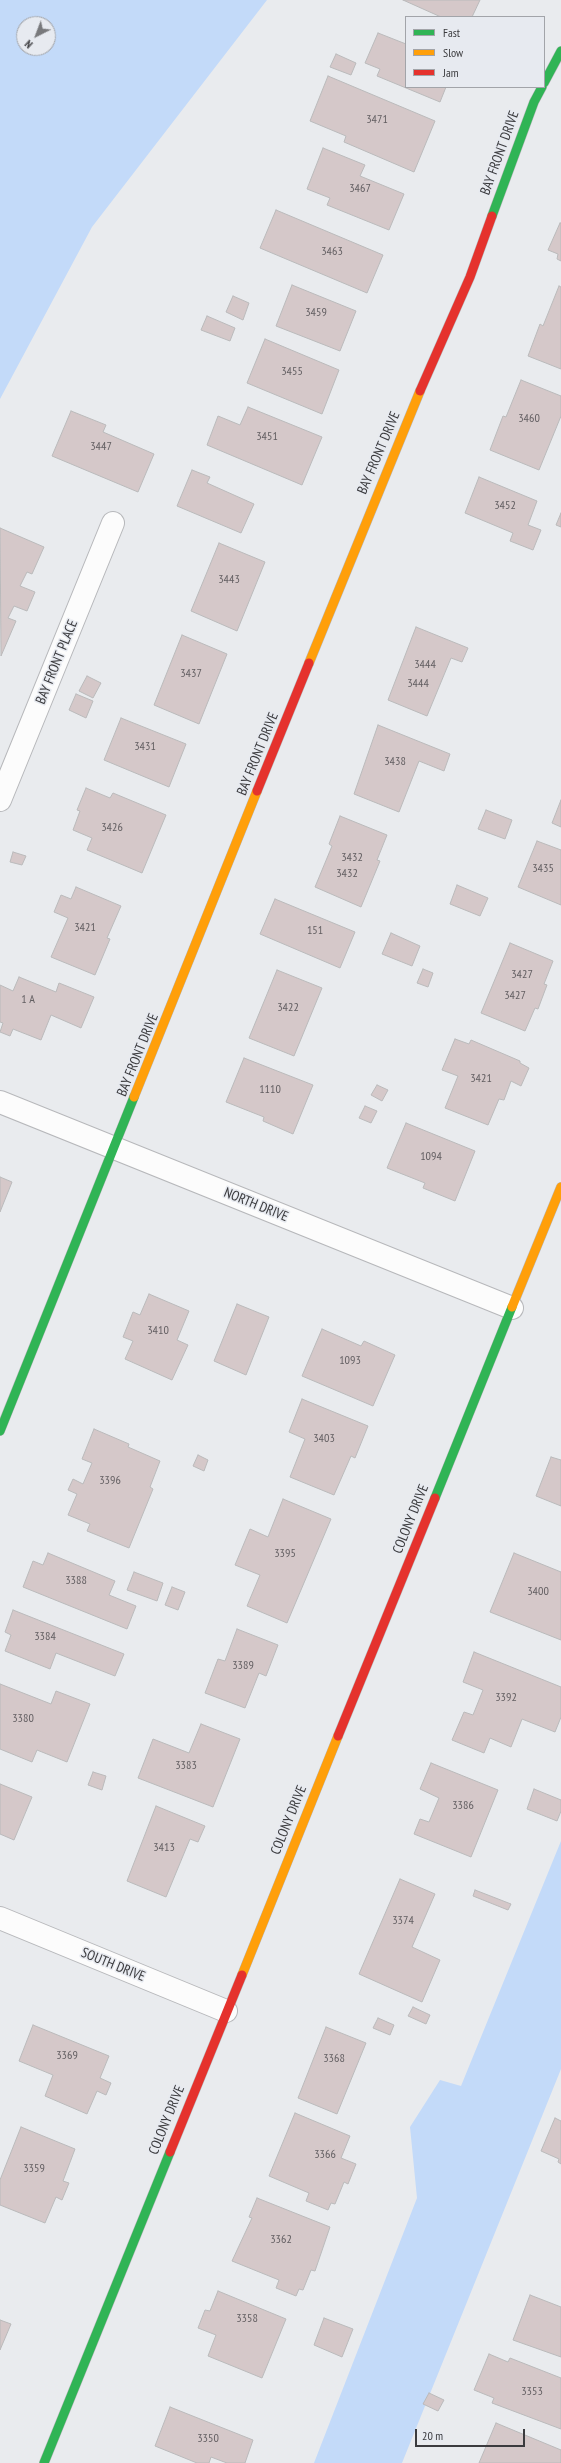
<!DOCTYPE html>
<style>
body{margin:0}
#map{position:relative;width:561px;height:2463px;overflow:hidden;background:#e9ebee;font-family:"PT Sans Narrow",sans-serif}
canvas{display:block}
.legend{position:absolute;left:405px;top:16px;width:140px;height:72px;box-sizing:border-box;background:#e7eaf0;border:1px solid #a2a4a9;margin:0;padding:5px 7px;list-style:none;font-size:12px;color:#3b3b3e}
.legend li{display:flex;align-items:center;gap:8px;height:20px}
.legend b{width:20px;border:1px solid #a2a4a9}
.north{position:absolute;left:16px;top:16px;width:40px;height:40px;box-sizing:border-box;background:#e7eaf0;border:1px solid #a2a4a9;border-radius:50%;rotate:222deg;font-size:11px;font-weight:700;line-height:16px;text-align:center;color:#3b3b3e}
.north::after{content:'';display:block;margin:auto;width:14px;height:18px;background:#78797c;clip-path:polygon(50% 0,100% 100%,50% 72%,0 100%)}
.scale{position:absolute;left:415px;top:2429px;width:110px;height:18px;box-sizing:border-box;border:2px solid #3b3b3e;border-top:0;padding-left:5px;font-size:12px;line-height:14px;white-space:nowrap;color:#3b3b3e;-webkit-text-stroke:3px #e7eaf0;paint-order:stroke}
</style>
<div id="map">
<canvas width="561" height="2463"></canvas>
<ul class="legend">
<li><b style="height:5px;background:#30b455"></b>Fast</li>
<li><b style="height:5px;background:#ff9f0a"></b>Slow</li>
<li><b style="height:5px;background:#e5322d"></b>Jam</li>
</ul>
<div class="north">N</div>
<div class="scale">20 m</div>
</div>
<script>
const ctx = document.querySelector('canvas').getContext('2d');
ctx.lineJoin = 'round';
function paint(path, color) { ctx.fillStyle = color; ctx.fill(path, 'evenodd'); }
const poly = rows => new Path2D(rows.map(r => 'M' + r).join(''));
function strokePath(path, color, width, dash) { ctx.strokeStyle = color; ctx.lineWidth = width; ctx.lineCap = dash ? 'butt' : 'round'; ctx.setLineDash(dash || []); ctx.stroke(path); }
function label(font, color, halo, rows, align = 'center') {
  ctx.font = font + ' "PT Sans Narrow",sans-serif'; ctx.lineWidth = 3; ctx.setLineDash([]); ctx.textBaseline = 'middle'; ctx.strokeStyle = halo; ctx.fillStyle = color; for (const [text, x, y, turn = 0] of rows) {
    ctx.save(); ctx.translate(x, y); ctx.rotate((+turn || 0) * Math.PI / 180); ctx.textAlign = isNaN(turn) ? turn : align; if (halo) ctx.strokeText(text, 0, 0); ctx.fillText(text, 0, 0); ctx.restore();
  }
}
const water = poly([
 [0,0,267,0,92,227,0,399],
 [24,24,48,24,48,48,24,48],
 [561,1841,561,2069,402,2463,314,2463,417,2198,410,2127,440,2080,461,2086]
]);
const building = poly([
 [403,0,480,0,472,17,441,17,403,0],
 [378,33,406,44,406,87,446,87,440,102,377,76,380,69,365,63,378,33],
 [336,54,356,63,351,75,330,67,336,54],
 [328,76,435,121,414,172,344,142,346,136,310,121,328,76],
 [323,148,365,165,360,176,404,194,389,230,327,205,330,198,307,189,323,148],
 [276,210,383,255,367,293,260,248,276,210],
 [560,223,561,223,561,261,557,259,558,254,548,250,560,223],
 [292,285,356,311,340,351,276,326,292,285],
 [559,286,561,287,561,369,528,356,540,324,543,326,559,286],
 [233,296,249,303,243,320,226,312,233,296],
 [207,316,235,328,230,341,201,330,207,316],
 [265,339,339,370,322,414,247,383,265,339],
 [521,380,561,396,561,416,539,470,490,450,503,416,506,417,521,380],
 [248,407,322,437,302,485,207,445,218,416,240,425,248,407],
 [71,411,106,425,103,432,154,454,138,492,52,456,71,411],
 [192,470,210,477,207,483,254,504,241,533,177,506,192,470],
 [479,477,537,501,528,525,541,530,533,550,510,541,513,533,465,513,479,477],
 [561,513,561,527,556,525,561,513],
 [0,528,44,547,32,574,27,572,20,586,35,592,27,611,14,606,8,618,16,621,1,656,0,528],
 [219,543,265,562,237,631,191,611,219,543],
 [416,627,468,648,462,662,451,658,427,716,388,700,416,627],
 [182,635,227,654,199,724,154,705,182,635],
 [87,676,101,683,93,698,79,691,87,676],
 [76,694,93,701,86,718,69,710,76,694],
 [121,718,186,744,169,787,104,760,121,718],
 [378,725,450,754,444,771,419,761,399,812,354,794,378,725],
 [86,788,110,798,113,793,166,815,142,873,87,850,92,838,73,830,80,811,77,810,86,788],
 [561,800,561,827,552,823,561,800],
 [486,810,512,820,505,839,478,829,486,810],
 [340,816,387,835,377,860,380,861,361,907,315,887,332,846,329,844,340,816],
 [537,841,561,850,561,905,518,887,537,841],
 [13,852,26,856,22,865,10,862,13,852],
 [457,885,488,898,480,916,450,904,457,885],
 [76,887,121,906,107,938,110,939,95,975,51,957,68,918,54,912,61,895,71,899,76,887],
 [275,899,355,932,340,968,260,934,275,899],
 [391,933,420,946,412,966,382,954,391,933],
 [510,943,553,961,544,984,547,985,538,1009,535,1008,525,1031,481,1013,510,943],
 [423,969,433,973,428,987,417,983,423,969],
 [277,970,322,988,294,1056,249,1038,277,970],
 [19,977,56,992,59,983,94,997,81,1028,51,1015,41,1040,13,1029,10,1036,0,1032,3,1023,0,1022,0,985,13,991,19,977],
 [455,1039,469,1044,471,1040,520,1061,520,1063,529,1068,521,1086,511,1081,504,1100,499,1099,488,1125,445,1108,458,1076,442,1070,455,1039],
 [244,1058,313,1085,293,1134,263,1121,264,1117,226,1102,244,1058],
 [377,1085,388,1090,382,1101,371,1095,377,1085],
 [365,1106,377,1111,371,1123,359,1118,365,1106],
 [406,1123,475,1151,455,1201,423,1188,425,1183,387,1168,406,1123],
 [0,1177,12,1182,0,1212,0,1177],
 [149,1294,189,1311,177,1340,188,1345,172,1380,125,1359,133,1341,123,1337,133,1312,140,1315,149,1294],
 [237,1304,269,1317,246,1375,214,1361,237,1304],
 [322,1329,361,1346,364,1341,395,1355,373,1406,302,1376,322,1329],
 [302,1399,368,1426,355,1458,351,1456,334,1495,290,1477,305,1439,289,1432,302,1399],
 [94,1429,129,1444,128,1447,160,1461,150,1487,153,1489,129,1548,87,1531,90,1524,68,1515,77,1494,68,1490,73,1479,83,1484,92,1463,82,1459,94,1429],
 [198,1455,208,1460,204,1471,193,1466,198,1455],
 [551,1457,561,1460,561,1506,536,1496,551,1457],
 [283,1499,331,1519,287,1623,247,1606,260,1575,235,1565,250,1529,268,1537,283,1499],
 [48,1553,115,1581,109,1595,136,1606,127,1629,23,1587,33,1561,43,1565,48,1553],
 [514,1553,561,1572,561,1640,490,1612,514,1553],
 [134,1572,163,1583,157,1601,127,1590,134,1572],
 [172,1587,185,1592,178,1610,165,1605,172,1587],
 [13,1610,124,1654,115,1676,56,1653,50,1669,5,1651,11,1635,5,1632,13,1610],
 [237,1629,278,1645,266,1676,259,1673,245,1708,205,1693,218,1659,225,1661,237,1629],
 [474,1652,561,1687,561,1717,555,1732,522,1719,511,1747,490,1738,484,1753,452,1740,464,1712,473,1715,483,1690,463,1682,474,1652],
 [0,1684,51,1704,56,1691,90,1704,67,1762,37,1750,32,1762,0,1749,0,1684],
 [201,1724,240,1739,213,1807,138,1778,153,1739,189,1753,201,1724],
 [431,1763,498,1790,471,1857,414,1834,420,1819,429,1822,439,1798,420,1789,431,1763],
 [93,1772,106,1776,102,1790,88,1785,93,1772],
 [0,1784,32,1797,14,1840,0,1834,0,1784],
 [534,1789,561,1800,561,1811,557,1821,527,1809,534,1789],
 [156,1806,205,1826,198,1842,190,1839,166,1897,127,1881,156,1806],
 [400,1879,435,1894,412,1947,440,1960,422,2002,359,1974,400,1879],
 [475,1890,511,1904,508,1910,473,1896,475,1890],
 [413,2007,430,2015,426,2024,408,2016,413,2007],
 [378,2018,394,2025,390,2035,373,2028,378,2018],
 [33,2025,109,2056,100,2078,111,2083,106,2095,97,2091,87,2114,45,2096,53,2075,19,2061,33,2025],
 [326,2027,366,2043,337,2114,298,2098,326,2027],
 [295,2113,350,2136,341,2158,356,2164,348,2184,344,2182,335,2204,331,2203,328,2210,306,2201,309,2193,269,2176,295,2113],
 [555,2118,561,2121,561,2164,558,2162,559,2159,541,2151,555,2118],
 [21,2127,75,2149,63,2181,69,2183,62,2200,56,2197,45,2223,0,2205,0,2180,21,2127],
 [257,2198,330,2227,315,2271,311,2270,303,2290,299,2289,296,2296,276,2288,279,2280,232,2261,252,2218,249,2217,257,2198],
 [218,2291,286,2319,262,2378,208,2356,216,2335,198,2328,205,2310,210,2311,218,2291],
 [530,2295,561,2307,561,2357,513,2340,530,2295],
 [324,2318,353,2329,342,2357,314,2345,324,2318],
 [0,2320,11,2324,0,2350,0,2320],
 [489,2354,508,2362,510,2358,561,2378,561,2429,492,2403,494,2398,474,2390,489,2354],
 [429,2393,444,2400,438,2411,423,2404,429,2393],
 [170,2407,253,2440,245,2463,227,2463,211,2457,209,2463,197,2463,155,2446,170,2407],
 [496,2423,561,2450,561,2463,479,2463,496,2423]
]);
const street = poly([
 [0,800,113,523],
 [0,1102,512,1308],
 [0,1918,226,2011]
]);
const fast = poly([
 [544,83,561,51],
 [492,216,534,102,542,87],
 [0,1431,134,1097],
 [435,1498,512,1307],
 [44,2463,170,2152]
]);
const slow = poly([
 [309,663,420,391],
 [134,1097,257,791],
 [512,1307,561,1187],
 [242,1975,338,1736]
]);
const jam = poly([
 [420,391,470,277,492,216],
 [257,791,309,663],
 [338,1736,435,1498],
 [170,2152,242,1975]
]);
const numberNames = [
 ["3471",377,120],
 ["3467",360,189],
 ["3463",332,252],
 ["3459",316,313],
 ["3455",292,372],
 ["3460",529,419],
 ["3451",267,437],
 ["3447",101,447],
 ["3452",505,506],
 ["3443",229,580],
 ["3444",425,665],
 ["3437",191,674],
 ["3444",418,684],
 ["3431",145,747],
 ["3438",395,762],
 ["3426",112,828],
 ["3432",352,858],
 ["3435",543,869],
 ["3432",347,874],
 ["3421",85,928],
 ["151",315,931],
 ["3427",522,975],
 ["3427",515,996],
 ["1 A",28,1000],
 ["3422",288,1008],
 ["3421",481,1079],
 ["1110",270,1090],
 ["1094",431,1157],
 ["3410",158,1331],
 ["1093",350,1361],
 ["3403",324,1439],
 ["3396",110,1481],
 ["3395",285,1554],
 ["3388",76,1581],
 ["3400",538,1592],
 ["3384",45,1637],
 ["3389",243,1666],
 ["3392",506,1698],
 ["3380",23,1719],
 ["3383",186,1766],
 ["3386",463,1806],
 ["3413",164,1848],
 ["3374",403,1921],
 ["3369",67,2056],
 ["3368",334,2059],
 ["3366",325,2155],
 ["3359",34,2169],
 ["3362",281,2240],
 ["3358",247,2319],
 ["3353",532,2392],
 ["3350",208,2439]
];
const streetNames = [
 ["BAY FRONT DRIVE",500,153,-70],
 ["BAY FRONT DRIVE",379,453,-67],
 ["BAY FRONT PLACE",57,662,-68],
 ["BAY FRONT DRIVE",258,754,-68],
 ["BAY FRONT DRIVE",138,1055,-68],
 ["NORTH DRIVE",256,1205,22],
 ["COLONY DRIVE",411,1519,-68],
 ["COLONY DRIVE",289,1820,-68],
 ["SOUTH DRIVE",113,1965,22],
 ["COLONY DRIVE",167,2120,-68]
];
paint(water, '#c3daf9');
paint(building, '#d5c8c9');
strokePath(building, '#bababb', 1);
strokePath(street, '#b7b8bb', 24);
strokePath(fast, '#b7b8bb', 10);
strokePath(slow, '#b7b8bb', 10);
strokePath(jam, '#b7b8bb', 10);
strokePath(street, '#fcfcfc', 22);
strokePath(fast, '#30b455', 9);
strokePath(slow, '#ff9f0a', 9);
strokePath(jam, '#e5322d', 9);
label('12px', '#625e61', null, numberNames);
label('14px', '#3b3b3e', '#e7eaf0', streetNames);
</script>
